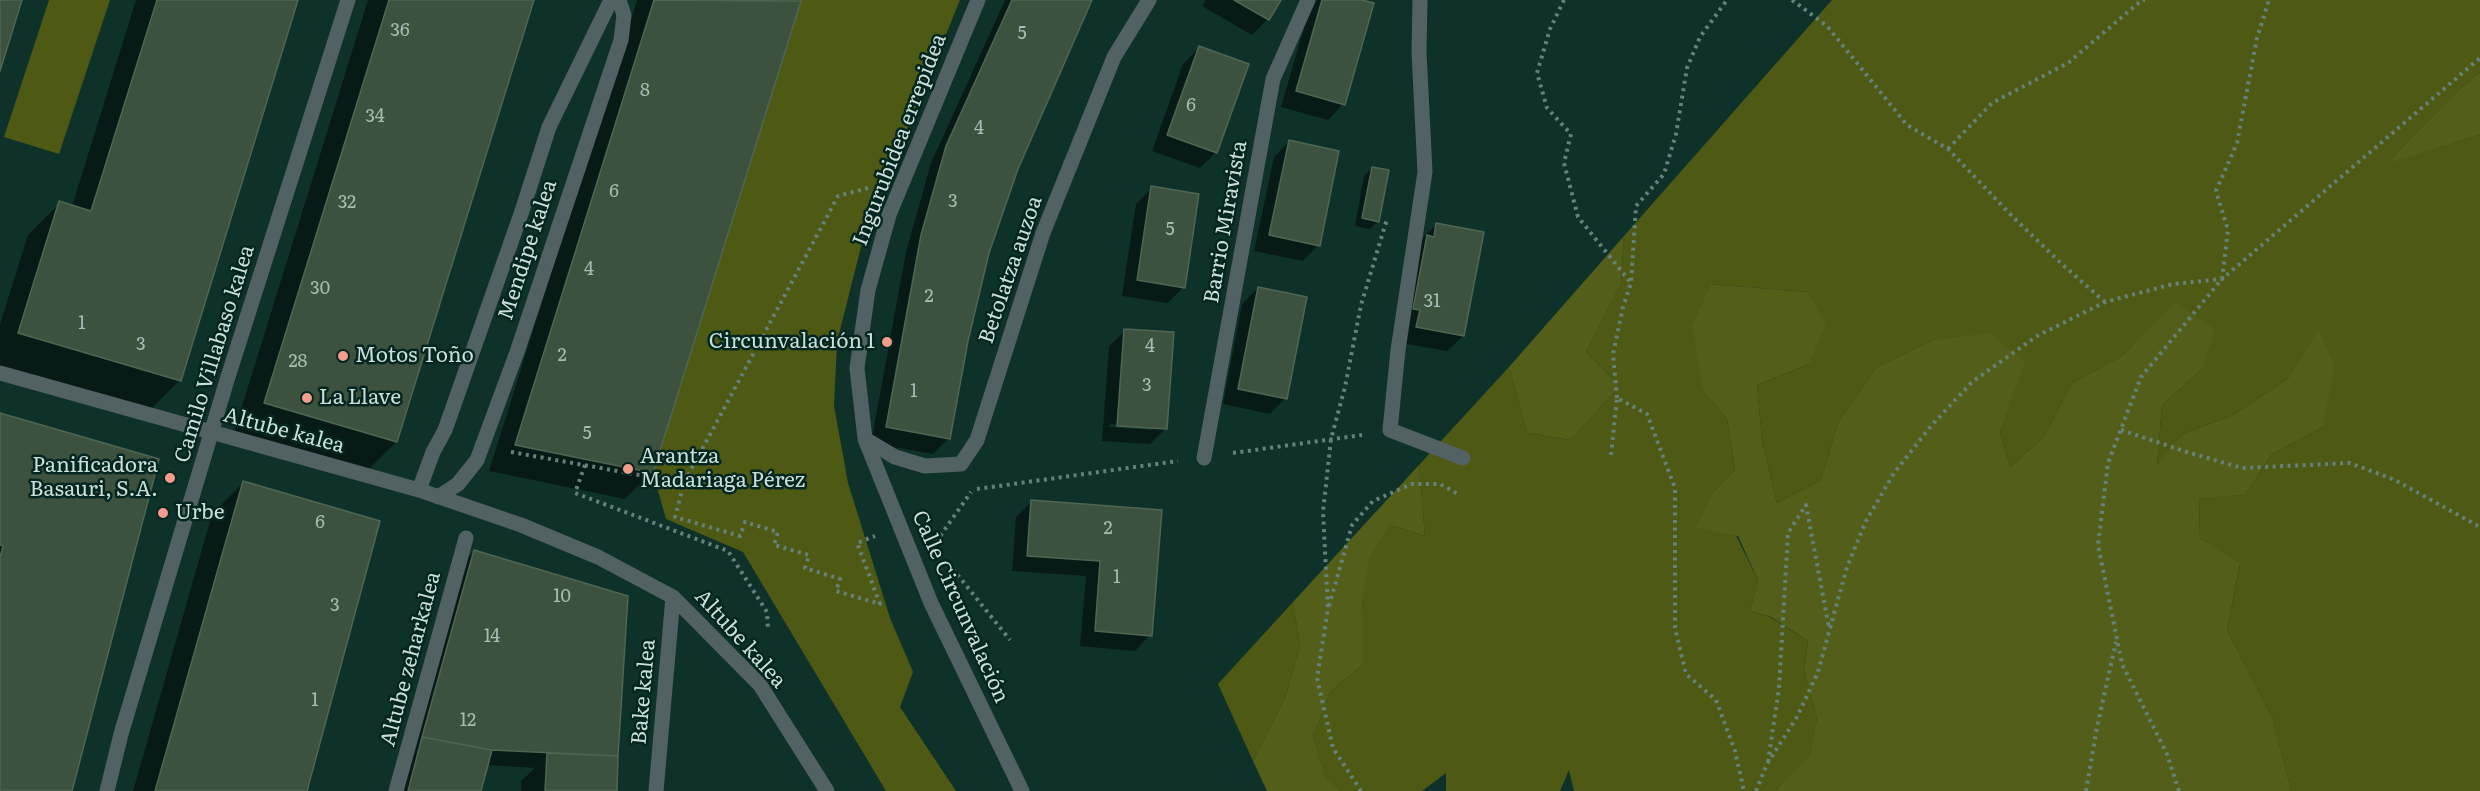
<!DOCTYPE html>
<meta charset="utf-8">
<style>
body{margin:0}
canvas{display:block;background:#0e312a}
</style>
<canvas width="2480" height="791"></canvas>
<script>
const ctx = document.querySelector('canvas').getContext('2d');
ctx.lineJoin = 'round';
function paint(path, color) { ctx.fillStyle = color; ctx.fill(path, 'evenodd'); }
const poly = rows => new Path2D(rows.map(r => 'M' + r).join(''));
function strokePath(path, color, width, dash) { ctx.strokeStyle = color; ctx.lineWidth = width; ctx.lineCap = dash ? 'butt' : 'round'; ctx.setLineDash(dash || []); ctx.stroke(path); }
function label(font, color, halo, rows, align = 'center') {
  ctx.font = font + ' Literata,serif'; ctx.lineWidth = 5; ctx.setLineDash([]); ctx.textBaseline = 'middle'; ctx.strokeStyle = halo; ctx.fillStyle = color; for (const [text, x, y, turn = 0] of rows) {
    ctx.save(); ctx.translate(x, y); ctx.rotate((+turn || 0) * Math.PI / 180); ctx.textAlign = isNaN(turn) ? turn : align; if (halo) ctx.strokeText(text, 0, 0); ctx.fillText(text, 0, 0); ctx.restore();
  }
}
const green = poly([
 [49,0,110,0,59,154,4,137],
 [798,0,960,0,864,235,837,342,834,406,848,483,890,618,913,672,900,707,956,791,886,791,743,552,666,519,653,473,800,1],
 [1832,0,2480,0,2480,72,2452,96,2387,163,2480,135,2480,791,2289,791,2289,782,2272,717,2227,630,2240,565,2200,538,2199,497,2245,495,2271,455,2323,427,2318,331,2288,378,2233,415,2182,434,2157,466,2162,405,2203,368,2176,303,2122,356,2072,383,2043,438,2010,467,2000,433,2024,363,1933,340,1877,367,1838,422,1821,480,1777,503,1762,440,1757,385,1809,364,1807,292,1711,284,1703,391,1727,419,1735,470,1714,491,1758,580,1750,611,1770,617,1808,641,1804,672,1817,718,1809,758,1775,791,1574,791,1569,770,1560,791,1446,791,1446,773,1422,791,1341,791,1326,780,1313,736,1331,691,1362,665,1362,609,1368,558,1390,525,1425,536,1419,465,1509,367,1527,433,1571,440,1620,386,1586,352,1621,284,1624,236],
 [1293,602,1300,646,1285,698,1253,761,1218,684]
]);
const forest = poly([
 [2480,72,2480,135,2386,164,2452,96],
 [1624,236,1621,284,1586,352,1620,386,1571,440,1527,433,1509,367],
 [1711,284,1807,292,1826,324,1809,364,1757,385,1762,440,1777,503,1821,480,1838,422,1877,367,1933,340,1990,333,2025,362,2000,433,2010,467,2043,438,2072,383,2122,356,2175,303,2215,329,2203,368,2162,405,2157,465,2182,434,2233,415,2288,378,2318,330,2335,366,2323,427,2271,455,2245,495,2199,498,2200,538,2240,564,2227,630,2272,717,2289,782,2289,791,1775,791,1809,757,1817,718,1804,672,1808,641,1771,617,1750,611,1758,580,1738,536,1696,528,1714,491,1735,470,1727,419,1703,391,1692,327],
 [1419,465,1425,536,1390,525,1369,558,1362,609,1362,665,1331,691,1313,736,1326,779,1341,791,1267,791,1253,761,1285,698,1300,646,1293,602]
]);
const shadow = poly([
 [136,0,296,0,180,380,148,412,0,368,0,324,28,235,60,203,72,206],
 [368,0,532,0,396,442,364,474,233,435],
 [637,0,799,2,652,472,625,499,489,471],
 [1005,0,1090,0,1016,169,987,253,966,340,949,438,933,454,871,443,906,252,931,163],
 [1206,0,1279,0,1268,19,1252,35,1202,6],
 [1317,0,1357,0,1343,104,1328,120,1281,107,1310,7],
 [1199,48,1216,152,1200,168,1152,151,1183,64],
 [1289,142,1318,245,1303,261,1254,251,1274,157],
 [1372,168,1378,221,1370,229,1355,226,1364,176],
 [1152,188,1183,287,1168,303,1122,296,1136,204],
 [1437,224,1463,336,1447,351,1401,343,1421,240],
 [1258,288,1285,398,1270,414,1223,404,1242,304],
 [1125,331,1165,429,1150,444,1102,441,1109,346],
 [1110,424,1153,427,1153,430,1109,427],
 [0,415,71,791,0,791],
 [244,482,306,791,133,791,212,514],
 [1032,501,1160,512,1150,635,1135,651,1080,646,1086,576,1012,571,1016,517],
 [474,551,616,756,615,791,521,791,521,781,535,768,486,765,480,791,389,791,458,567]
]);
const building = poly([
 [0,0,22,0,0,71,0,0],
 [157,0,298,0,181,381,18,333,59,201,91,211,157,0],
 [389,0,534,0,397,442,264,403,389,0],
 [654,0,801,1,653,473,515,445,654,0],
 [1012,0,1092,0,1018,169,989,253,968,341,950,439,886,427,921,235,946,146,1012,0],
 [1234,0,1281,0,1269,20,1234,0],
 [1322,0,1362,0,1374,3,1345,105,1296,91,1322,0],
 [1199,46,1249,64,1217,153,1167,135,1199,46],
 [1289,140,1339,151,1320,246,1269,235,1289,140],
 [1372,167,1389,170,1379,222,1362,218,1372,167],
 [1151,186,1199,194,1185,288,1137,280,1151,186],
 [1436,223,1484,232,1464,336,1416,327,1420,310,1413,309,1427,235,1434,237,1436,223],
 [1258,287,1307,297,1287,399,1238,389,1258,287],
 [1124,329,1174,332,1167,429,1117,426,1124,329],
 [0,413,159,459,72,791,0,791,0,557,3,546,0,545,0,413],
 [243,481,380,521,307,791,155,791,243,481],
 [1031,500,1162,510,1152,636,1095,631,1100,561,1027,556,1031,500],
 [474,550,628,596,618,756,492,750,422,737,474,550],
 [422,737,492,750,481,791,408,791,422,737],
 [547,753,618,756,617,791,545,791,547,753]
]);
const path = poly([
 [1564,0,1550,29,1537,73,1547,108,1571,134,1564,163,1578,217,1631,283,1636,206,1664,174,1676,134,1687,68,1700,37,1727,0],
 [1792,0,1827,26,1907,125,1948,149,2013,217,2064,266,2105,302],
 [1948,149,1992,103,2068,63,2142,0,2145,0],
 [868,188,838,196,684,483,675,517,740,536,745,522,778,532,774,545,809,555,805,568,840,579,836,591,880,604,857,543,875,536],
 [1617,398,1613,354,1623,307,1631,283],
 [2121,430,2187,452,2242,468,2350,463,2395,480,2480,527],
 [511,452,684,483],
 [1233,453,1362,435],
 [1611,455,1617,398,1647,414,1675,488,1675,628,1686,674,1716,700,1735,751,1744,791],
 [585,465,575,493,728,551,767,612,768,630],
 [977,489,1178,461],
 [936,542,971,492],
 [948,563,1010,640],
 [1329,606,1352,525,1373,501,1412,484,1440,484,1458,494],
 [1768,762,1779,688,1788,533,1806,505,1829,628],
 [1361,791,1333,748,1317,678,1328,609,1323,512,1331,439,1345,387,1361,305,1387,219],
 [1756,791,1767,764,1797,717,1818,672,1847,567,1866,521,1894,473,1931,426,1972,382,2037,336,2105,302,2173,284,2222,279,2480,58],
 [2086,791,2097,727,2116,642],
 [2179,791,2167,754,2122,664,2098,545,2108,463,2141,377,2222,279,2228,230,2216,191,2237,143,2257,38,2269,0]
]);
const street = poly([
 [978,0,889,215,868,290,857,368,865,439,931,603,1022,791],
 [1420,0,1419,52,1425,172,1398,350,1390,430,1463,458],
 [0,373,419,490,521,525,598,557,673,597,760,685,827,791],
 [865,439,895,457,925,466,961,464,977,440,1043,233,1114,57,1149,0],
 [1204,458,1273,79,1308,0],
 [419,490,433,452,445,430,522,211,549,127,611,0],
 [438,497,458,484,477,460,517,352,621,40,624,15,619,0],
 [107,791,121,734,227,380,348,0],
 [396,791,466,538],
 [656,791,673,597]
]);
const markers = [
 [887,342,6,"#f49d8d"],
 [343,356,6,"#f49d8d"],
 [307,398,6,"#f49d8d"],
 [628,469,6,"#f49d8d"],
 [170,478,6,"#f49d8d"],
 [163,513,6,"#f49d8d"]
];
const numberNames = [
 ["36",400,31],
 ["5",1022,34],
 ["8",645,91],
 ["6",1191,106],
 ["34",375,117],
 ["4",979,129],
 ["6",614,192],
 ["3",953,202],
 ["32",347,203],
 ["5",1170,230],
 ["4",589,270],
 ["30",320,289],
 ["2",929,297],
 ["31",1432,302],
 ["1",82,324],
 ["3",141,345],
 ["4",1150,347],
 ["2",562,356],
 ["28",298,362],
 ["3",1147,386],
 ["1",914,392],
 ["5",587,434],
 ["6",320,523],
 ["2",1108,529],
 ["1",1117,578],
 ["10",562,597],
 ["3",335,606],
 ["14",492,637],
 ["1",315,701],
 ["12",468,721]
];
const streetNames = [
 ["Ingurubidea errepidea",900,140,-69],
 ["Barrio Miravista",1226,222,-80],
 ["Mendipe kalea",528,250,-72],
 ["Betolatza auzoa",1011,270,-71],
 ["Camilo Villabaso kalea",215,354,-73],
 ["Altube kalea",284,431,15],
 ["Calle Circunvalación",960,607,66],
 ["Altube kalea",740,639,48],
 ["Altube zeharkalea",411,659,-75],
 ["Bake kalea",644,692,-85]
];
const poiNames = [
 ["Circunvalación 1",875,342,"right"],
 ["Motos Toño",355,356],
 ["La Llave",319,398],
 ["Arantza",640,457],
 ["Madariaga Pérez",640,481],
 ["Panificadora",158,466,"right"],
 ["Basauri, S.A.",158,490,"right"],
 ["Urbe",175,513]
];
paint(green, '#4e5914');
paint(forest, '#535f19');
paint(shadow, '#0007');
paint(building, '#3c523e');
strokePath(building, '#4f6652', 1.5);
strokePath(path, '#66817b', 4, [3, 4.5]);
strokePath(street, '#526164', 15);
for (const [x, y, r, color] of markers) { const dot = new Path2D(); dot.arc(x, y, r, 0, 2 * Math.PI); ctx.fillStyle = color; ctx.fill(dot); strokePath(dot, '#032720', 2); }
label('18px', '#a8bbb2', null, numberNames);
label('21px', '#ccded9', '#032720', streetNames);
label('21px', '#ccded9', '#032720', poiNames, 'left');
</script>
